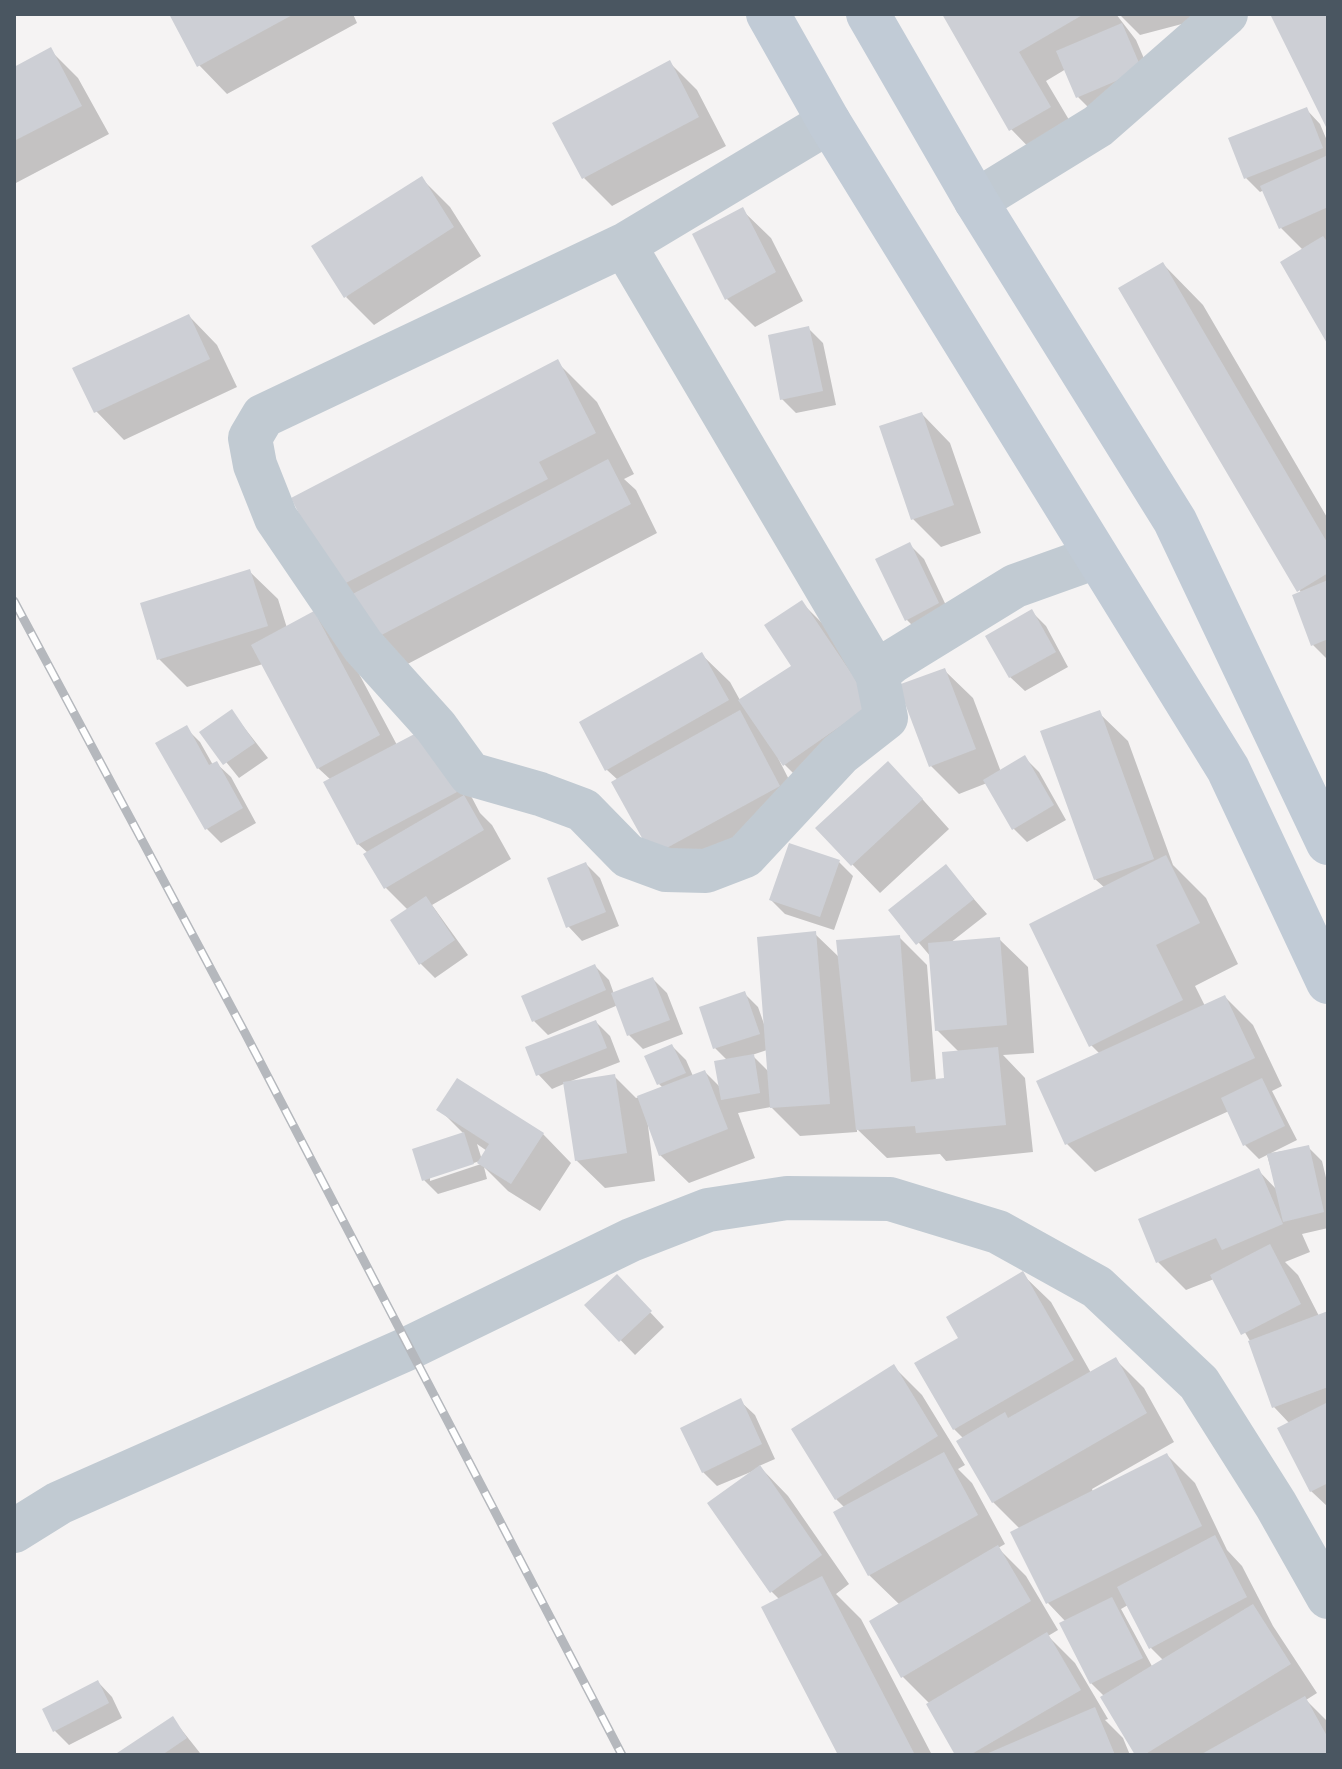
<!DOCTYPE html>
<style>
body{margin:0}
#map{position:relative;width:1342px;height:1769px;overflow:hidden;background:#f5f3f3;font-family:"Fira Sans",sans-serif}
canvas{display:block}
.frame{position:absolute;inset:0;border:16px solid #4a5661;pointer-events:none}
</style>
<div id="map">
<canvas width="1342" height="1769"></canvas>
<div class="frame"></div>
</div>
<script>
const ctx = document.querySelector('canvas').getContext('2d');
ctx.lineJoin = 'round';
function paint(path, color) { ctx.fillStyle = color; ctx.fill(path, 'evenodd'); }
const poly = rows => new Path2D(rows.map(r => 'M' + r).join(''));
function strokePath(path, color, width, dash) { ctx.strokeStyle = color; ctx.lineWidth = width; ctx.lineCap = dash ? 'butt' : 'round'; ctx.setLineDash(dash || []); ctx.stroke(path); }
const shadow = poly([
 [171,14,353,14,357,23,227,94,199,65],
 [944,14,1116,14,1136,40,1155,84,1092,111,1078,97,1066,69,1046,81,1078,135,1039,158,1011,129],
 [1119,14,1220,14,1140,35],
 [50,50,78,78,109,134,14,184,14,69],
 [669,62,697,90,726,146,612,206,584,178],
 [1306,109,1320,124,1328,143,1328,341,1303,250,1281,228,1264,190,1260,192,1246,178],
 [422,179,450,207,481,256,374,325,346,297],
 [742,210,771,238,803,301,755,327,727,299],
 [1163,264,1203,305,1328,519,1328,660,1312,644,1301,593],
 [189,316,217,345,237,387,124,440,96,411],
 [809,329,823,343,836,405,796,413,782,399],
 [557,362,597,402,634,474,624,479,636,490,657,533,400,668,338,587],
 [922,414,950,443,981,533,941,547,913,519],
 [910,545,924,559,952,618,921,634,907,620],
 [249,571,278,599,287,628,314,614,342,642,397,745,452,760,480,813,492,825,511,859,432,905,468,955,435,978,421,964,393,920,408,910,386,888,368,853,358,844,331,780,318,768,263,664,187,687,159,659],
 [801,602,829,630,899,733,813,793,778,758,807,815,682,883,618,780,607,770,581,723,701,654,730,682,741,702,794,666],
 [1032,612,1046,626,1068,667,1025,691,1010,677],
 [944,670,973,698,1001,772,1025,758,1039,772,1066,820,1027,842,1013,828,987,783,959,794,931,766],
 [232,712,268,758,239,778,202,732],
 [1099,713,1128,741,1173,865,1206,898,1238,964,1195,986,1205,1006,1225,997,1253,1025,1282,1086,1272,1091,1297,1140,1271,1153,1308,1147,1322,1161,1328,1186,1328,1228,1302,1234,1310,1252,1285,1262,1298,1275,1319,1316,1328,1313,1328,1507,1311,1491,1290,1424,1274,1407,1250,1341,1214,1279,1186,1290,1158,1262,1258,1170,1277,1190,1267,1155,1259,1159,1245,1145,1229,1111,1095,1172,1067,1144,1039,1082,1100,1054,1091,1045,1105,888,1095,879],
 [186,728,200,742,213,765,216,763,231,777,256,823,221,843,207,829],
 [916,792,949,829,880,893,852,864],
 [790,846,839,862,853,876,834,930,785,914,771,900],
 [586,864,600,878,619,926,582,941,568,926],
 [946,867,987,914,950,943,999,939,1028,967,1034,1053,1003,1055,1025,1078,1033,1152,946,1161,940,1154,887,1158,857,1129,857,1132,800,1136,771,1107,738,1113,755,1158,689,1183,660,1155,647,1118,655,1181,605,1188,576,1160,566,1083,552,1089,538,1074,596,1022,610,1036,620,1062,571,1081,615,1077,636,1098,663,1088,659,1084,672,1046,686,1060,693,1076,705,1072,721,1088,728,1061,715,1048,744,993,758,1007,764,1024,815,934,840,958,899,937,927,965,936,1081,946,1080,960,1053,937,1030,931,957,891,910],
 [767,1050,769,1072,752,1055],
 [595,966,609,980,614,994,653,979,667,993,683,1034,643,1049,629,1035,618,1005,548,1035,534,1021],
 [439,1109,543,1134,571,1163,540,1211,508,1191,484,1167,487,1179,438,1194,424,1180,464,1134],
 [477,1144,487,1151,482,1160],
 [483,1160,484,1163,430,1181,430,1177],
 [1022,1274,1051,1302,1091,1373,1115,1359,1144,1388,1174,1442,1092,1489,1093,1492,1167,1455,1195,1483,1227,1550,1242,1566,1273,1626,1317,1693,1306,1700,1328,1722,1328,1755,1138,1755,1105,1697,1091,1683,1066,1622,1048,1603,1013,1533,1020,1529,993,1502,964,1439,954,1429,961,1339],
 [1128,1605,1151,1648,1164,1661,1153,1668,1121,1609],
 [617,1277,664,1327,635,1355,587,1305],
 [894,1367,922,1395,965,1465,958,1469,972,1483,1005,1544,998,1548,1026,1576,1058,1630,1048,1636,1075,1663,1108,1719,1105,1720,1123,1738,1130,1755,958,1755,930,1704,903,1677,900,1605,869,1575,845,1508,836,1499],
 [740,1401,755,1415,775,1459,759,1466,788,1496,849,1584,836,1594,861,1619,932,1755,840,1755,780,1600,772,1592,758,1469,717,1486,703,1472],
 [98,1682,112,1697,122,1718,69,1745,55,1731,45,1710],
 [173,1719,200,1753,118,1755]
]);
const building = poly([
 [169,14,294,14,197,67],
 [942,14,1084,14,1019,52,1051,107,1009,131],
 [1270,14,1326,14,1328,17,1328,131],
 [1122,23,1142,70,1076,98,1056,51],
 [51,47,82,106,14,141,14,67],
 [670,60,699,117,582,179,552,123],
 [1307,107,1323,148,1244,179,1228,138],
 [1328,155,1328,207,1279,229,1260,186],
 [422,176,454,227,344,298,311,246],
 [743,207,776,272,725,300,692,234],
 [1323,236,1328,243,1328,345,1280,262],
 [1163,262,1328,544,1328,573,1297,592,1118,288],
 [189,314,210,359,94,413,72,368],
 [809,326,823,391,780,400,768,335],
 [558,359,596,433,539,462,548,479,336,588,291,498],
 [922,412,954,505,911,520,879,426],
 [608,459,631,504,370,641,347,597],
 [910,542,939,603,905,621,875,559],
 [250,569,268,626,157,660,140,603],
 [1328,580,1328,639,1311,646,1292,595],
 [802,600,872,704,783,766,738,700,791,666,764,625],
 [1032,609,1056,652,1009,678,985,636],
 [314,611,380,735,317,769,251,645],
 [702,652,729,700,605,771,579,722],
 [945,668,976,749,929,767,898,685],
 [232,709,255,743,223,765,199,732],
 [740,710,780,786,652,856,611,782],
 [1100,710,1154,859,1094,880,1040,731],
 [187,725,209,765,217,761,243,808,205,830,155,743],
 [424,729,457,792,357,845,323,782],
 [1025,755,1054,805,1012,830,983,780],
 [888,761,923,799,851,866,815,828],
 [464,795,484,830,384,889,363,854],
 [789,843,840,860,820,917,769,900],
 [1166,855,1200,923,1156,945,1183,1000,1089,1047,1029,924],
 [586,862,606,912,566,928,547,878],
 [946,864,974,899,916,945,888,910],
 [426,896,455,940,419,965,390,920],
 [816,931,830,1104,770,1108,757,937],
 [900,935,911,1082,944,1078,942,1052,998,1047,1006,1125,916,1133,915,1126,856,1130,836,940],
 [1000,937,1007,1025,935,1031,928,943],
 [595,964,606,990,532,1022,521,996],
 [653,977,670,1020,627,1036,611,993],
 [745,991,760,1034,713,1049,699,1007],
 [1225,995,1255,1058,1065,1145,1036,1081],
 [596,1020,607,1048,536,1076,525,1047],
 [672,1044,686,1073,657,1085,644,1056],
 [754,1054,760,1093,721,1100,714,1061],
 [705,1070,728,1129,659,1156,637,1096],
 [615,1074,627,1153,575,1161,563,1082],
 [457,1078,544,1133,511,1184,477,1163,489,1144,436,1110],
 [1262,1078,1285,1126,1243,1146,1221,1098],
 [464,1132,474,1164,422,1181,412,1149],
 [1309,1145,1324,1212,1283,1222,1267,1154],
 [1259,1168,1283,1224,1222,1250,1216,1238,1156,1263,1138,1219],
 [1270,1244,1301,1304,1241,1335,1210,1275],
 [1023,1271,1074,1360,953,1430,914,1363,958,1338,946,1317],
 [617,1274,652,1311,619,1342,584,1305],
 [1328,1311,1328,1387,1272,1408,1248,1341],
 [1116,1357,1147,1413,992,1503,956,1441,1005,1412,1008,1418],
 [894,1364,938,1436,835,1500,791,1429],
 [741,1398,762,1444,702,1473,680,1428],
 [1328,1402,1328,1483,1310,1492,1277,1428],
 [944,1452,978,1515,868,1576,833,1512],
 [1167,1453,1202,1526,1046,1604,1010,1532],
 [760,1465,822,1555,770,1593,707,1503],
 [1215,1535,1247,1597,1149,1649,1117,1587],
 [998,1545,1031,1601,901,1678,869,1621],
 [822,1576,915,1755,838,1755,761,1607],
 [1112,1597,1143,1658,1090,1684,1059,1623],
 [1253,1604,1291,1664,1144,1755,1135,1755,1100,1697],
 [1047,1632,1081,1690,970,1755,955,1755,926,1704],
 [98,1680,109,1703,53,1732,42,1709],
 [1305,1696,1328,1738,1328,1755,1200,1755],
 [1095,1707,1115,1755,984,1755],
 [173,1716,187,1738,162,1755,114,1755]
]);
const street = poly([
 [829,122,624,245,263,416,250,438,255,465,276,518,363,646,436,727,470,774,540,794,583,810,628,856,666,870,706,871,745,856,840,754,886,718,877,674,893,661,1015,586,1096,557],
 [976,201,1098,126,1226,14],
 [624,245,877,674],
 [14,1531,59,1503,409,1348,631,1240,708,1210,787,1198,890,1199,998,1232,1097,1287,1199,1383,1276,1505,1328,1597]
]);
const secondary = poly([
 [768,14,829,122,1228,769,1328,982],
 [868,14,976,201,1175,521,1328,843]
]);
const rail = poly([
 [14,601,244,1031,622,1755]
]);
paint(shadow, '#0003');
paint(building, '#cdcfd5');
strokePath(street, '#c1cad2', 44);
strokePath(secondary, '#c1cbd6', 44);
strokePath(rail, '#b5b8bd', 9);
strokePath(rail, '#fff', 6, [18]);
</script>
